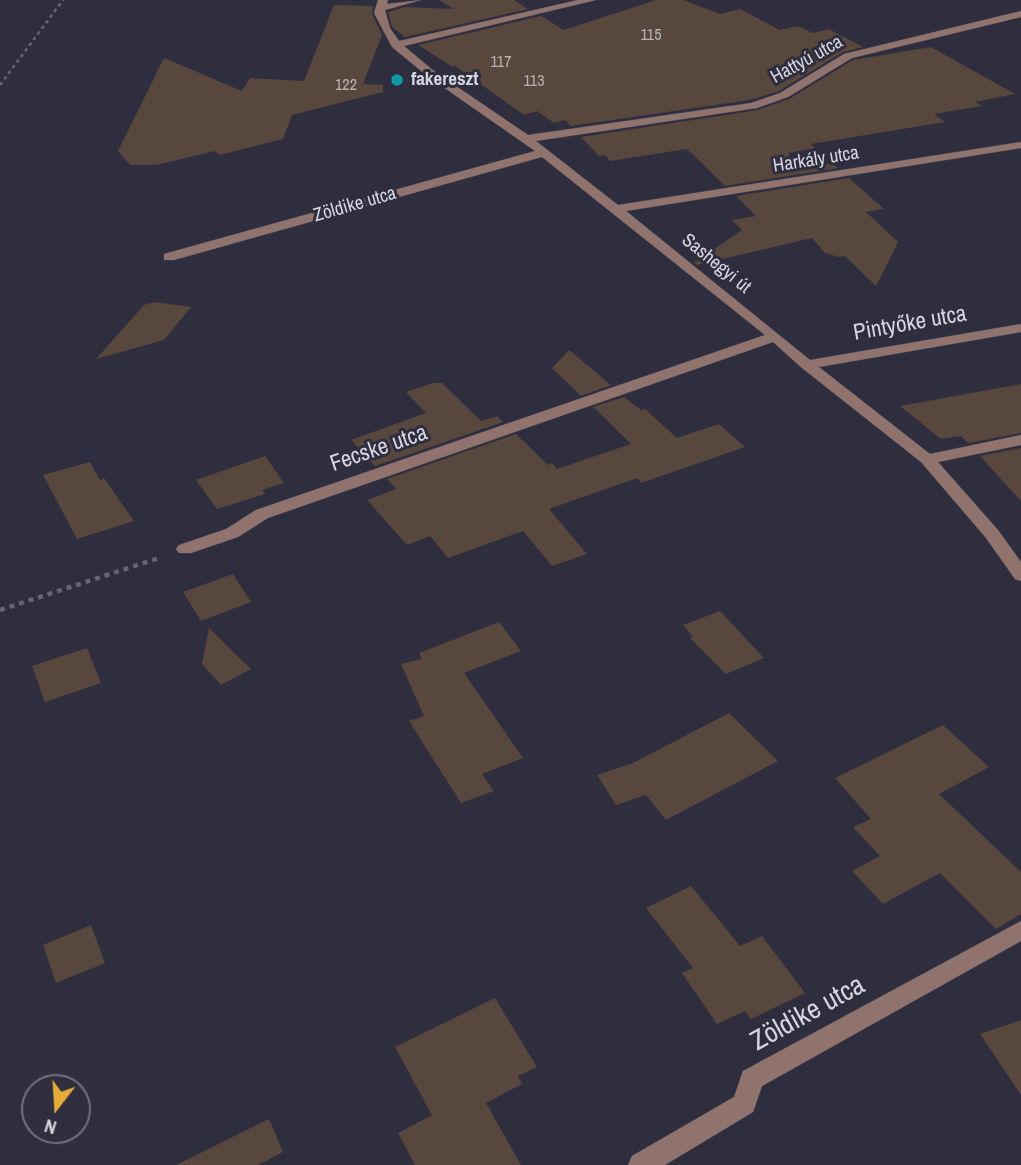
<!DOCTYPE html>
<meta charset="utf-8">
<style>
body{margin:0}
#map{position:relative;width:1021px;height:1165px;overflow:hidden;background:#2e2e3e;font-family:"Archivo Narrow",sans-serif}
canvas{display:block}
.north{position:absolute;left:21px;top:1074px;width:70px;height:70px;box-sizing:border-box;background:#2e2e3e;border:2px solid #71717f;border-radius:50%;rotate:197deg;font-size:19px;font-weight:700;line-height:28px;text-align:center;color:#d5d5e0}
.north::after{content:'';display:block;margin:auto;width:24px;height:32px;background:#e5ad35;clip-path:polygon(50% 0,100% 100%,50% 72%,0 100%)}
</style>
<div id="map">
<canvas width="1021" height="1165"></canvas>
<div class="north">N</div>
</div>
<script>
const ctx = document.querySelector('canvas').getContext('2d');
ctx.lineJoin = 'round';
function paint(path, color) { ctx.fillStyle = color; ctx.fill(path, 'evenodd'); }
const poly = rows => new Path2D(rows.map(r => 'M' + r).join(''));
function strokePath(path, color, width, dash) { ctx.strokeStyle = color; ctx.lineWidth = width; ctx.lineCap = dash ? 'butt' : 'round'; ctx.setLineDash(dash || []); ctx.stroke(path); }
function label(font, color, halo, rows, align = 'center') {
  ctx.font = font + ' "Archivo Narrow",sans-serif'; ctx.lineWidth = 6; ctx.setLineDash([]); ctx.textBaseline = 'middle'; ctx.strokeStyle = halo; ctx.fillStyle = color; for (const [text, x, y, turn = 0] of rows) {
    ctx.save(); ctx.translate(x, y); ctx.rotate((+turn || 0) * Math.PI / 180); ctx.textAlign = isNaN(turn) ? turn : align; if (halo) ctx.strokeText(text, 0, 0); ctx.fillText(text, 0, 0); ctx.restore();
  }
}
const building = poly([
 [439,0,514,0,528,9,405,37,392,27,388,12,405,7,454,9],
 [656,0,683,0,720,14,740,9,780,30,798,26,813,33,829,29,863,47,843,52,779,91,750,100,571,126,565,120,554,123,537,111,524,115,455,66,451,66,418,45,541,16,564,30],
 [334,5,373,6,372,14,382,35,363,84,383,85,383,92,292,115,283,139,220,155,215,151,156,165,130,165,118,151,164,58,242,91,250,78,304,81],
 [931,47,1015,94,975,102,982,106,934,114,945,122,811,144,815,148,789,153,790,161,834,165,838,168,725,186,687,149,610,161,605,155,599,156,581,137,758,110,789,99,853,60],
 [849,178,884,209,866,212,898,242,876,286,845,256,838,257,824,252,812,238,697,265,694,263,742,230,732,220,756,216,736,196],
 [155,302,191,307,164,340,96,359,144,305],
 [569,350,611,385,581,396,552,368],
 [433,383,442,383,481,421,497,416,503,422,375,466,351,440,426,413,406,392],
 [1021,384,1021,433,968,443,961,436,941,439,900,406],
 [624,397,641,410,645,409,677,438,719,424,745,447,641,483,637,478,549,509,587,554,552,566,523,531,448,558,430,536,407,545,367,500,396,489,387,479,516,434,548,465,552,463,557,469,631,444,593,407],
 [1021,448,1021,501,980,456],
 [265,456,284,483,262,490,265,494,217,509,196,480],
 [90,462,100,480,104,478,134,521,77,539,43,475],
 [233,574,251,602,201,621,183,592],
 [720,611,764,658,726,674,690,638,693,637,683,625],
 [499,622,521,651,464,673,523,758,482,774,494,791,461,803,409,721,424,716,401,664,422,659,419,653],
 [209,628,251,669,221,685,202,664],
 [87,648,101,683,45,702,32,666],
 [729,713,778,761,666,820,646,795,616,805,597,775,633,763],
 [943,725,989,767,939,794,1021,872,1021,914,996,929,940,873,883,904,852,871,880,856,853,827,871,819,835,778],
 [691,886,740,946,762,936,805,993,751,1019,745,1011,717,1024,682,973,693,968,646,908],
 [91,925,105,963,56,983,43,945],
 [495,998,537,1067,518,1076,522,1084,486,1103,521,1165,415,1165,398,1133,432,1115,395,1047],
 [1021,1020,1021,1095,980,1034],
 [269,1119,283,1152,258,1165,176,1165]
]);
const pathFar1 = poly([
 [0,85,63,0]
]);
const path = poly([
 [0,610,159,558]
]);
const minor = poly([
 [378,0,388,0,387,4,421,0,385,10,390,28,399,41,578,0,596,0,404,46,434,71,528,135,751,103,780,93,844,54,1021,11,1021,17,852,58,788,97,757,108,536,141,618,205,1021,142,1021,148,626,211,810,360,1021,324,1021,332,819,367,930,454,1021,435,1021,445,938,462,998,530,1021,562,1021,581,1015,579,986,538,921,462,802,368,773,342,268,518,238,537,191,553,179,553,176,549,179,545,226,529,256,510,765,335,542,157,174,260,164,260,164,254,535,151,426,75,392,47,374,13,378,0],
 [1021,921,1021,941,762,1086,753,1112,665,1165,628,1165,632,1156,734,1097,743,1071,1021,921]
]);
const markers = [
 [397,80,7,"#0f9aa8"]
];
const farNumbernames = [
 ["115",651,36],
 ["117",501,63],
 ["113",534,82],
 ["122",346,86]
];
const farStreetnames = [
 ["Hattyú utca",807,60,-29],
 ["Harkály utca",816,160,-9],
 ["Zöldike utca",355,205,-16],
 ["Sashegyi út",716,264,39]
];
const farPoinames = [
 ["fakereszt",411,80]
];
const streetNames = [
 ["Pintyőke utca",910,324,-10],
 ["Fecske utca",379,449,-19]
];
const nearStreetnames = [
 ["Zöldike utca",808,1014,-29]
];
paint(building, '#58473d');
strokePath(minor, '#494958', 1);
strokePath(pathFar1, '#646472', 2.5, [3.5, 3.5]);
strokePath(path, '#646472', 4.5, [5, 5]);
paint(minor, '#8f736c');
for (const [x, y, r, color] of markers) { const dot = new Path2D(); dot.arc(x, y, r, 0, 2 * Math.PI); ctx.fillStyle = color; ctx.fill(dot); strokePath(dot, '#2e2e3e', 2.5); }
label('16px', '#b6b2b7', null, farNumbernames);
label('19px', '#d5d5e0', '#2e2e3e', farStreetnames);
label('bold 19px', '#d5d5e0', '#2e2e3e', farPoinames, 'left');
label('23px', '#d5d5e0', '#2e2e3e', streetNames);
label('28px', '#d5d5e0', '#2e2e3e', nearStreetnames);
</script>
